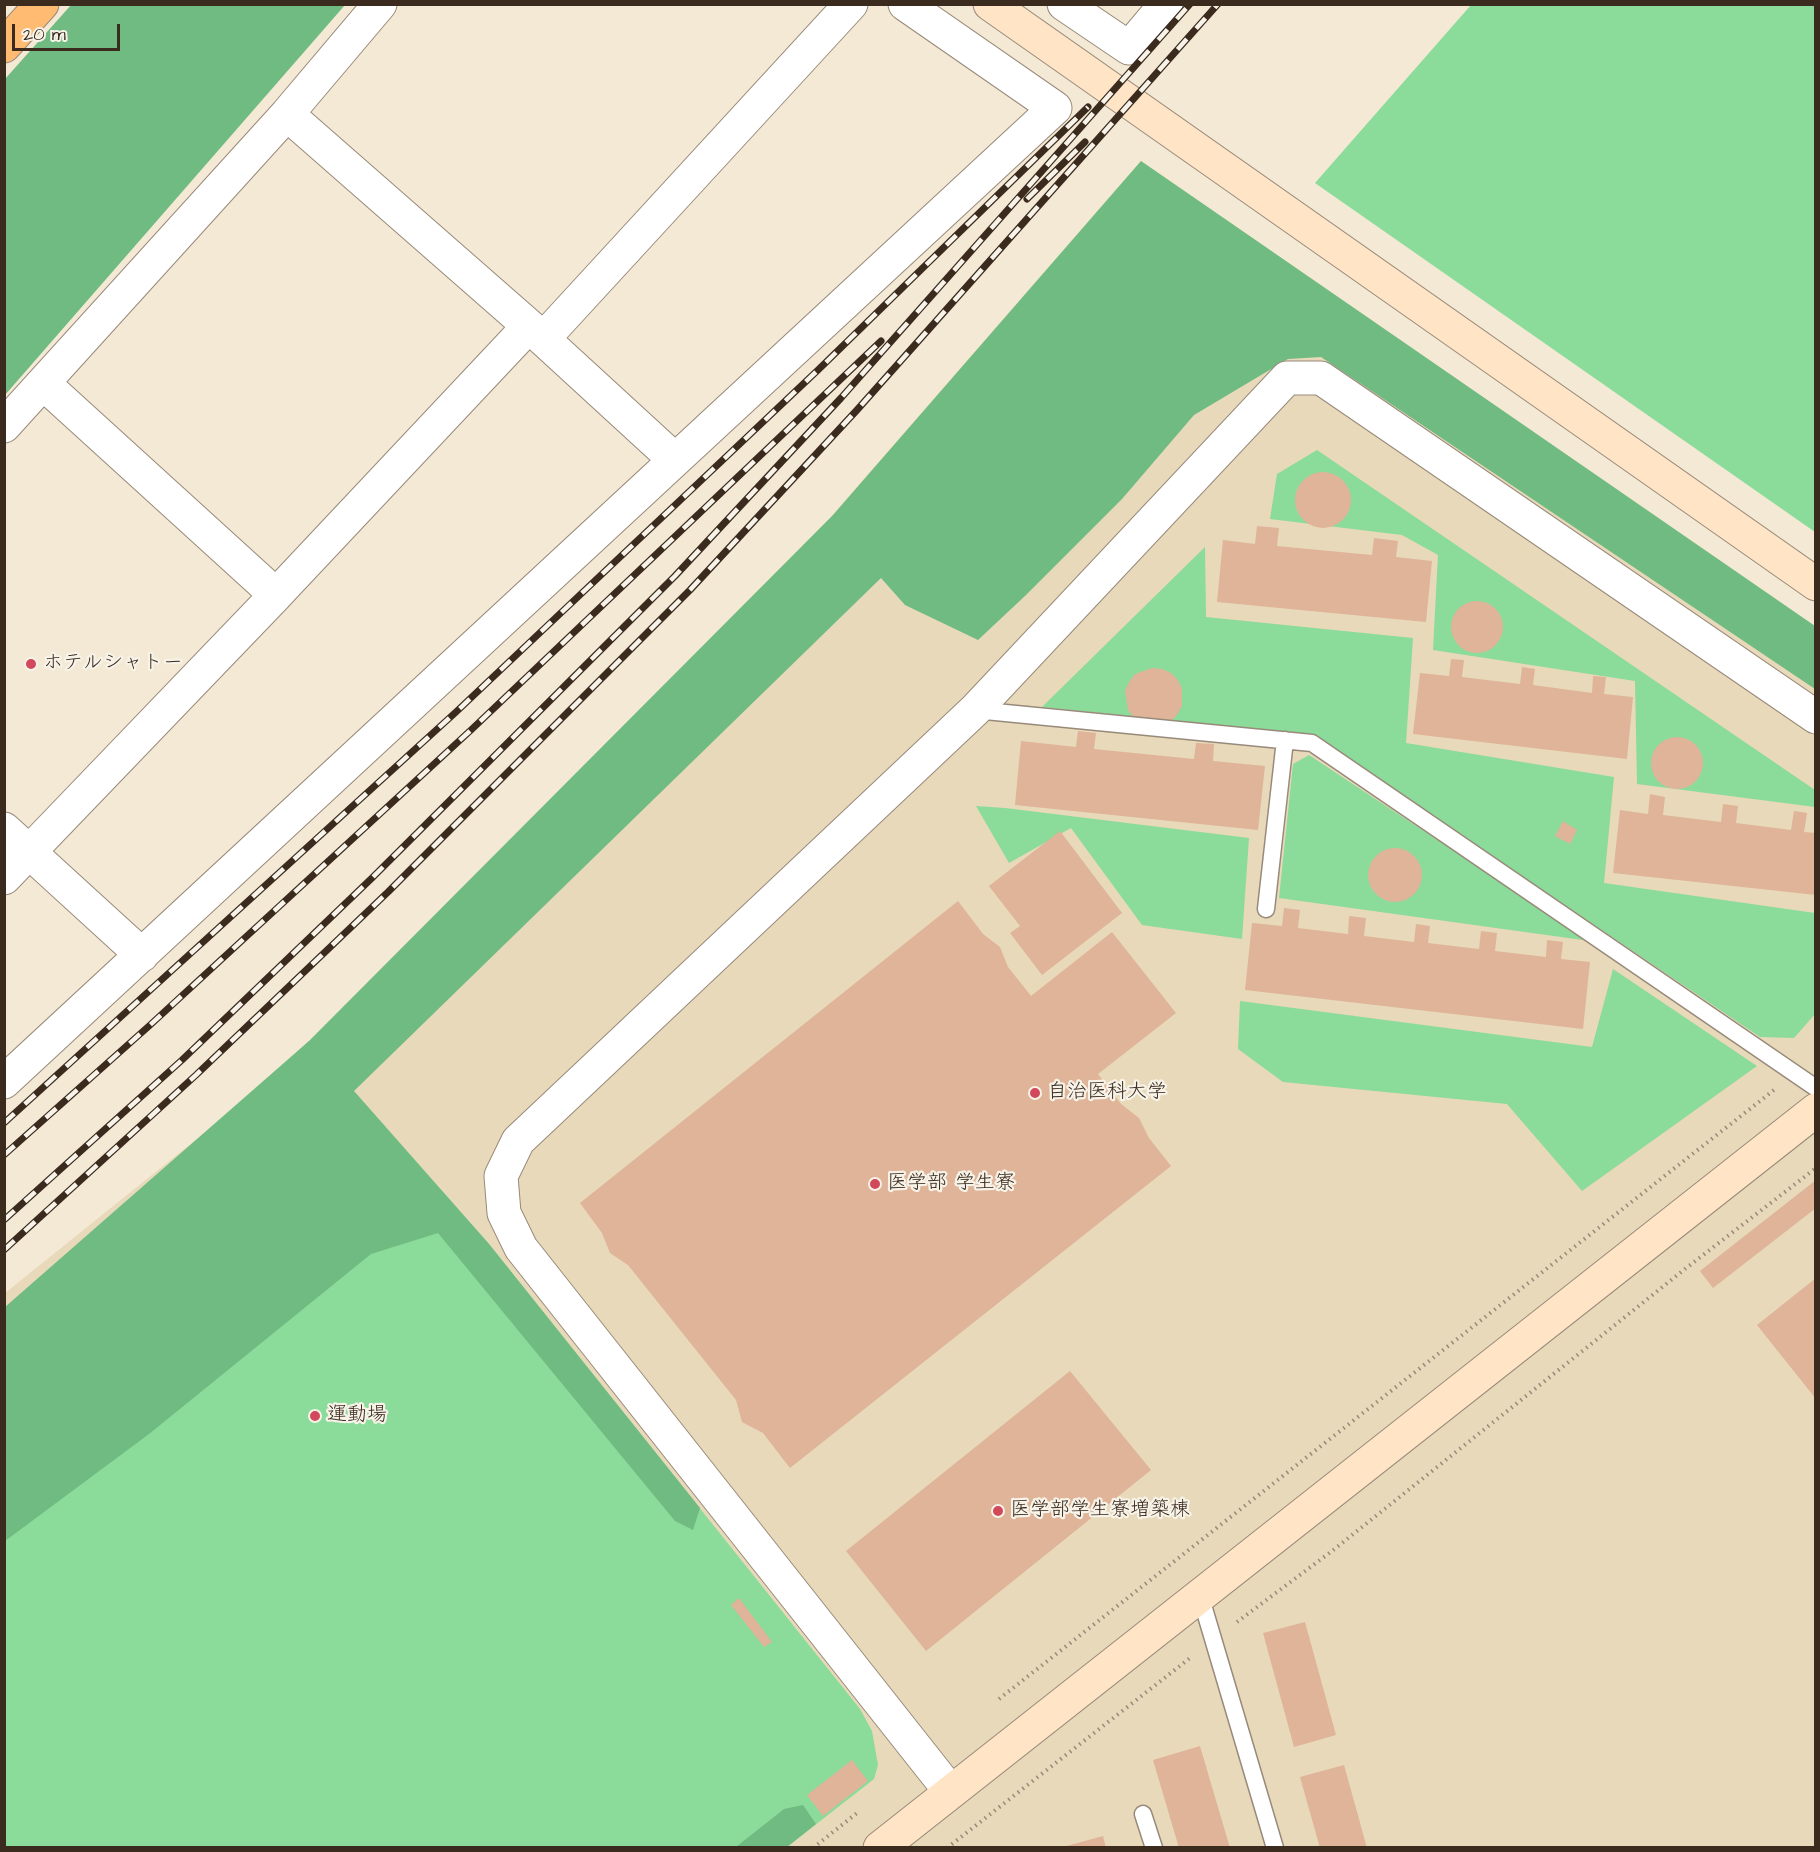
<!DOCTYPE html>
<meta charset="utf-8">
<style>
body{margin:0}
#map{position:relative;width:1820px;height:1852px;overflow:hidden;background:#f4e9d5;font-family:"Architects Daughter",sans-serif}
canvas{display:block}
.frame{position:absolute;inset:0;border:6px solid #3b2a1e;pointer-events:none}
.scale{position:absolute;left:12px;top:24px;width:108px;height:27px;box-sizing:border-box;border:3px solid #3b2a1e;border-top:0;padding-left:8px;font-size:18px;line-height:21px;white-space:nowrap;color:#3b2a1e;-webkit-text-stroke:4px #f7f3e8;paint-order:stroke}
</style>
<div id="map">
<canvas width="1820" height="1852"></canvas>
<div class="frame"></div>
<div class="scale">20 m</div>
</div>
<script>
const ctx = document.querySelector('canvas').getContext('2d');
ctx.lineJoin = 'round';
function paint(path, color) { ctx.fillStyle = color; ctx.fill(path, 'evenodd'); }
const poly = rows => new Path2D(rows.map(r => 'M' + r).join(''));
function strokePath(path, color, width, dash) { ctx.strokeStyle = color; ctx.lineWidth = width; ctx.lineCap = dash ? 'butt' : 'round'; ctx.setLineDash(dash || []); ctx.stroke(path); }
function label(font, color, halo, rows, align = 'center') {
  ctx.font = font + ' "Architects Daughter","Klee One",sans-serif'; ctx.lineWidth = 4.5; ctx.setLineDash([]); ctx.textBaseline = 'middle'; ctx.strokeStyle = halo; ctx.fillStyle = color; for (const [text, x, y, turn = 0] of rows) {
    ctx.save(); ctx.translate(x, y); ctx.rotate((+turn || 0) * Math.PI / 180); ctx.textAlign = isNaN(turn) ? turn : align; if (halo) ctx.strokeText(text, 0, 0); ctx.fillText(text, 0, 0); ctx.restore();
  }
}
const built = poly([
 [1141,161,1815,626,1815,1847,5,1848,5,1293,504,892]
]);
const green = poly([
 [1471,5,1815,5,1815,532,1315,183],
 [1317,450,1815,790,1815,807,1637,784,1635,681,1433,650,1438,555,1402,535,1270,519,1277,474],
 [1205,547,1206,617,1413,638,1406,743,1614,777,1604,883,1815,913,1815,1014,1794,1038,1760,1037,1313,735,1042,707],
 [1309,755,1590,941,1279,898,1293,764],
 [976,806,1005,808,1249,838,1242,939,1142,925,1071,828,1009,863],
 [1613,969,1757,1066,1582,1191,1507,1104,1283,1082,1238,1049,1240,1001,1592,1047],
 [309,1041,489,1244,860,1709,872,1731,878,1765,874,1779,787,1847,5,1848,5,1324]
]);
const forest = poly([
 [71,5,345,5,5,395,5,79],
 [1141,161,1815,626,1815,689,1321,357,1288,359,1194,415,1122,499,1026,595,978,640,905,605,881,578,354,1091,489,1244,700,1508,693,1530,675,1521,438,1233,371,1254,149,1434,5,1541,5,1307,309,1041,833,515],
 [803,1805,816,1824,787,1847,736,1847,784,1809]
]);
const building = poly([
 '1295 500a28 28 0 1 1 56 0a28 28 0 1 1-56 0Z',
 [1257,526,1279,528,1277,546,1372,555,1374,538,1398,541,1396,557,1432,561,1426,622,1217,602,1223,540,1255,544],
 '1451 627a26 26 0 1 1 52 0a26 26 0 1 1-52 0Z',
 [1451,659,1464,660,1462,677,1520,684,1522,667,1535,669,1533,685,1592,693,1593,676,1606,677,1604,694,1633,697,1627,759,1413,734,1420,673,1449,676],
 [1152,668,1162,669,1171,673,1177,679,1182,688,1182,706,1177,715,1170,722,1134,718,1128,710,1125,691,1129,682,1135,674],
 [1078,731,1096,733,1094,749,1194,759,1196,743,1214,744,1213,761,1265,766,1258,830,1015,805,1021,741,1076,747],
 '1651 763a26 26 0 1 1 52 0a26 26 0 1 1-52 0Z',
 [1650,794,1665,797,1663,815,1721,822,1723,804,1738,806,1736,823,1791,830,1794,811,1807,813,1804,832,1816,833,1816,895,1613,873,1620,810,1648,814],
 [1563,821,1577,830,1570,844,1555,836],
 [1060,831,1122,913,1042,975,1010,933,1020,926,989,886],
 '1368 875a27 27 0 1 1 54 0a27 27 0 1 1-54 0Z',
 [958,901,983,934,1000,947,1008,967,1031,996,1112,932,1176,1013,1098,1074,1121,1104,1139,1118,1149,1138,1171,1166,790,1468,763,1433,742,1422,736,1400,628,1265,610,1253,602,1233,580,1203],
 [1284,908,1300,910,1298,928,1348,934,1349,916,1366,918,1364,936,1414,942,1416,924,1430,926,1428,943,1479,949,1481,931,1497,933,1495,951,1546,957,1547,940,1563,942,1561,959,1590,962,1583,1029,1245,990,1252,923,1282,926],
 [1816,1180,1816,1208,1713,1288,1700,1271],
 [1816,1278,1816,1399,1757,1325],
 [1070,1371,1151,1470,926,1651,846,1551],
 [739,1598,772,1642,764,1647,731,1605],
 [1305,1622,1336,1735,1294,1747,1263,1633],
 [1200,1746,1230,1848,1179,1848,1153,1760],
 [852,1760,868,1781,823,1816,807,1795],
 [1344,1765,1367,1848,1320,1848,1300,1777],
 [1103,1836,1106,1848,1064,1848,1063,1847]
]);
const path = poly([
 [1237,1622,1332,1551,1685,1269,1816,1168],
 [999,1699,1774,1090],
 [813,1848,857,1813],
 [947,1848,1190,1658]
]);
const lane = poly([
 [975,710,1312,743,1816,1088],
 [1266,909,1285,740],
 [1200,1595,1275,1848],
 [1143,1814,1154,1848]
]);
const street = poly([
 [1064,4,1129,48,1166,4],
 [287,114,529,326],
 [543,339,851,4],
 [4,426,287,114,380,4],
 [276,595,529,326,675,460],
 [4,829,142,955],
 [4,878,276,595,43,383],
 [4,1082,1055,108,905,4],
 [950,1791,521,1248,504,1213,501,1176,518,1141,975,710,1287,378,1321,378,1816,717]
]);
const secondary = poly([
 [990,4,1816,584],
 [880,1848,1816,1110]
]);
const highway = poly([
 [4,46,42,4]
]);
const rail = poly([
 [1027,199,1085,142],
 [4,1123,456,712,818,370,1088,107],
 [4,1155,149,1026,471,730,881,341],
 [4,1220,182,1060,372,878,675,576,841,398,1190,4],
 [4,1250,196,1075,388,892,690,590,857,410,1218,4]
]);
const markers = [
 [31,664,6,"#d1495b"],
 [1035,1093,6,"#d1495b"],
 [875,1184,6,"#d1495b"],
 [315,1416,6,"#d1495b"],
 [998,1511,6,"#d1495b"]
];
const poiNames = [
 ["ホテルシャトー",43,664],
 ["自治医科大学",1047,1093],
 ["医学部 学生寮",887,1184],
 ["運動場",327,1416],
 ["医学部学生寮増築棟",1010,1511]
];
paint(built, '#e8d9ba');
paint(green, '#8bdb9a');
paint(forest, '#70bb82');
paint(building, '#dfb498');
strokePath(lane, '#988a7a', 19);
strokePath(street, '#988a7a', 35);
strokePath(secondary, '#988a7a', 35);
strokePath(highway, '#988a7a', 35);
strokePath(path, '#988a7a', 4, [1.5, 4.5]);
strokePath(lane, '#fff', 16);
strokePath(street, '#fff', 33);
strokePath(secondary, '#ffe4c6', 33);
strokePath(highway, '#ffbb71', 33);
strokePath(rail, '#3b2a1e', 7);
strokePath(rail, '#f7f3e8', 4.5, [14]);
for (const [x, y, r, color] of markers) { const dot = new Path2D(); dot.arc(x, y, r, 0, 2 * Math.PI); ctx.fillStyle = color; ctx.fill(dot); strokePath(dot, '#f7f3e8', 2); }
label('20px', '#3b2a1e', '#f7f3e8', poiNames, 'left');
</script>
